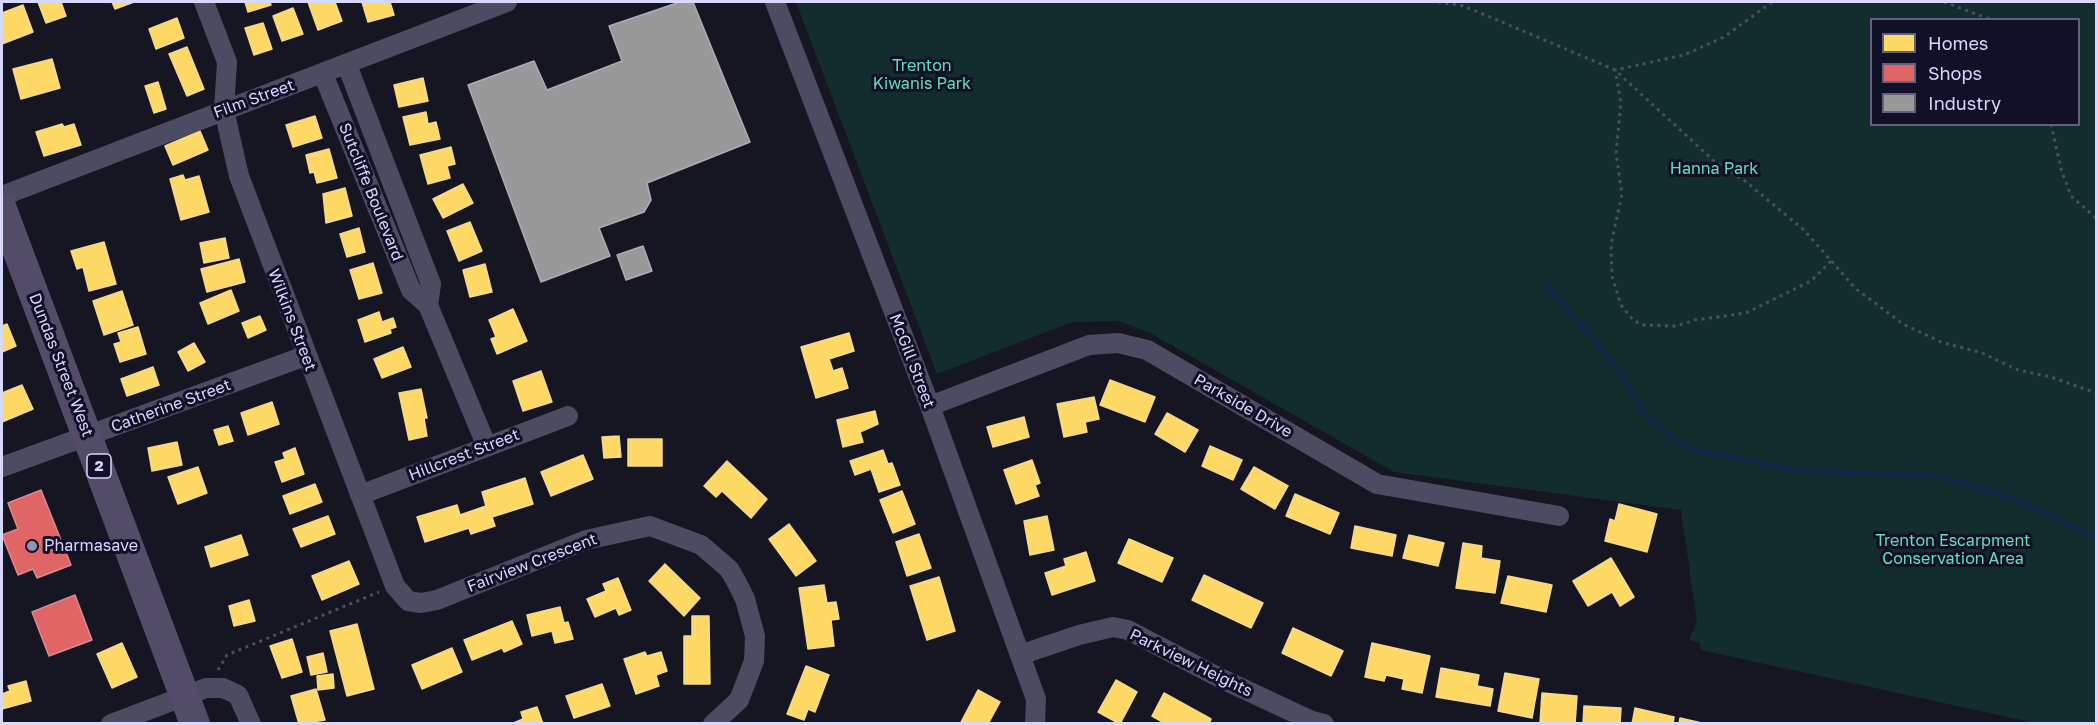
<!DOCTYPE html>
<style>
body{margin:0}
#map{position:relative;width:2098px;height:725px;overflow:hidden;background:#161522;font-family:"Golos Text",sans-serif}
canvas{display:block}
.frame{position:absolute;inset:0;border:3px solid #d8d7fe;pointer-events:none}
.legend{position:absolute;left:1870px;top:18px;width:210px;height:108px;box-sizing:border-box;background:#121027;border:2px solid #61607d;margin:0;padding:8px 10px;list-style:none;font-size:18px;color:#d8d7fe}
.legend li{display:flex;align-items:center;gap:12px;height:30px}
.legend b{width:30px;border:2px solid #61607d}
</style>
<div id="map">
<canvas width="2098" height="725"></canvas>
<div class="frame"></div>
<ul class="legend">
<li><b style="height:16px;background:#ffd966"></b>Homes</li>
<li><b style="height:16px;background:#e06666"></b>Shops</li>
<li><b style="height:16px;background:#999"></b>Industry</li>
</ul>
</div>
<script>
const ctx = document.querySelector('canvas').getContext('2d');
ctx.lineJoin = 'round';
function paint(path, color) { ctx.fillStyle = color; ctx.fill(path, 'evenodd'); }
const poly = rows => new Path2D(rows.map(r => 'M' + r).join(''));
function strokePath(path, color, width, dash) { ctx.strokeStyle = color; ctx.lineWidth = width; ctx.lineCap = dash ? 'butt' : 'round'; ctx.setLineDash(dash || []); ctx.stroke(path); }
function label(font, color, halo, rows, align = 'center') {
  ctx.font = font + ' "Golos Text",sans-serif'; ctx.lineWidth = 6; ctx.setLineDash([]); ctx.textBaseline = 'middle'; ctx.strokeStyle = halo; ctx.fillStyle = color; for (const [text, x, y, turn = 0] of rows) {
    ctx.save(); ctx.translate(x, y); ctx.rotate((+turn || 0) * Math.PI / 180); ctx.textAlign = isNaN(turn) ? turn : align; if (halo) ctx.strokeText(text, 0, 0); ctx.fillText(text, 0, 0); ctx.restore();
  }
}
const green = poly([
 [796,2,2096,2,2096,723,2035,723,1701,650,1699,642,1689,640,1697,622,1681,510,1394,472,1150,333,1119,321,1072,322,937,374],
 [1872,20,2078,20,2078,124,1872,124]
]);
const homes = poly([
 [38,2,61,2,66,16,46,23,38,2],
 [112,2,134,2,115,9,112,2],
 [245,2,270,2,271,5,248,12,245,2],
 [308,2,335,2,342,21,318,30,308,2],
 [362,2,390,2,394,15,368,22,362,2],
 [23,5,33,32,2,44,2,13,23,5],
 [293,8,303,34,282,41,273,16,293,8],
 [177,18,184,38,156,49,149,29,177,18],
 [263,23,272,49,254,55,245,28,263,23],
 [187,47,204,89,187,96,169,54,187,47],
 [52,59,60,88,21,99,13,69,52,59],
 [423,78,428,101,399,107,394,85,423,78],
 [158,82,166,109,154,113,145,86,158,82],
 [426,112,428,124,436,122,440,139,410,145,403,117,426,112],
 [315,116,322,138,293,147,286,125,315,116],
 [62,124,64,127,74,124,81,145,44,156,36,132,62,124],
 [200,131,208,150,173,165,165,146,200,131],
 [451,147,455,164,447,166,450,178,428,184,420,155,451,147],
 [329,149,337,178,317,183,314,172,310,173,306,155,329,149],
 [183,175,185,180,199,176,209,212,181,220,170,179,183,175],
 [463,184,473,203,443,218,433,199,463,184],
 [345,188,352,216,326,223,323,194,345,188],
 [470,222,482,251,459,261,447,231,470,222],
 [359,228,365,252,347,257,340,234,359,228],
 [225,238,229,258,204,263,200,243,225,238],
 [104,242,116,284,89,291,83,267,77,269,71,251,104,242],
 [239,259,245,282,207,292,201,269,239,259],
 [373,263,382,293,359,299,350,270,373,263],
 [485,264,492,292,470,297,463,270,485,264],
 [231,290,239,311,208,324,200,303,231,290],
 [122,291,133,325,104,335,93,301,122,291],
 [513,309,527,341,497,354,491,339,496,337,489,320,513,309],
 [379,312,382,322,393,318,396,327,390,329,391,333,365,342,358,320,379,312],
 [260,316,266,330,248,338,242,323,260,316],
 [7,324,16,346,2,352,2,326,7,324],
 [138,327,146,354,120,362,114,344,121,342,118,333,138,327],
 [849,333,854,351,829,359,833,371,842,368,848,388,816,398,801,347,849,333],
 [194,343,205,362,188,371,178,352,194,343],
 [403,347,411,367,382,378,374,359,403,347],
 [153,367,159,385,127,396,121,379,153,367],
 [541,371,552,402,523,411,513,381,541,371],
 [1110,380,1155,397,1145,422,1100,405,1110,380],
 [22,385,33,409,2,422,2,393,22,385],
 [421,389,427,418,424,418,427,436,409,440,399,393,421,389],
 [1094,397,1099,419,1085,422,1087,432,1064,437,1057,404,1094,397],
 [272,402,279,424,248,435,241,413,272,402],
 [875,411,878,424,860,432,863,442,843,447,837,420,875,411],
 [1167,413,1198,430,1185,452,1155,434,1167,413],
 [1024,417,1029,437,993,447,987,427,1024,417],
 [228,426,233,441,219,445,214,430,228,426],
 [619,436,621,457,604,458,602,437,619,436],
 [628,439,662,439,662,466,628,466,628,439],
 [177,442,182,465,152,471,148,448,177,442],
 [1210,446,1242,460,1233,480,1202,466,1210,446],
 [295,448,304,474,282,482,275,462,285,459,283,453,295,448],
 [883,450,888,464,892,463,900,485,879,492,871,469,855,475,850,461,883,450],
 [583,455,593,479,551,496,541,472,583,455],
 [1032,460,1040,483,1035,485,1039,496,1016,504,1004,470,1032,460],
 [727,461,767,499,751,518,722,491,716,497,704,486,727,461],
 [198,467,207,493,178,504,168,477,198,467],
 [1254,467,1288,486,1275,509,1241,489,1254,467],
 [525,478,533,504,492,517,495,526,471,534,469,528,425,542,417,517,457,505,460,515,486,506,482,492,525,478],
 [315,484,322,502,290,514,283,496,315,484],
 [902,491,915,524,893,533,880,500,902,491],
 [1295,494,1339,513,1330,534,1286,516,1295,494],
 [1619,504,1657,514,1647,552,1605,541,1610,519,1615,521,1619,504],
 [328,516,335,534,301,547,293,529,328,516],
 [1047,516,1054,550,1030,555,1024,521,1047,516],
 [789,524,816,561,796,576,769,539,789,524],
 [1355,526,1396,535,1392,556,1351,548,1355,526],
 [919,534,931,568,907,576,896,542,919,534],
 [241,535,248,555,211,567,205,547,241,535],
 [1409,535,1444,543,1438,566,1403,558,1409,535],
 [1129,539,1173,558,1162,582,1118,563,1129,539],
 [1463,543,1482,546,1481,558,1500,561,1495,593,1456,588,1463,543],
 [1086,552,1095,581,1052,595,1045,573,1066,566,1064,559,1086,552],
 [1611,558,1634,597,1620,606,1612,592,1588,606,1573,581,1611,558],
 [349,561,359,584,322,600,312,576,349,561],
 [665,564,700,598,684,616,649,581,665,564],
 [1204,575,1263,603,1251,628,1192,600,1204,575],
 [1508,576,1552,585,1546,612,1501,603,1508,576],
 [939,577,955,631,927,640,910,586,939,577],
 [618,578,631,610,619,615,616,608,595,617,587,599,606,591,603,584,618,578],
 [824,585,827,603,836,602,839,619,831,620,834,646,808,649,799,588,824,585],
 [249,600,255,621,234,626,229,606,249,600],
 [560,607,564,623,568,622,573,639,555,643,552,631,532,636,527,615,560,607],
 [692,616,709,616,710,684,684,684,684,636,692,636,692,616],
 [512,621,522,644,504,652,502,648,472,660,464,640,512,621],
 [357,624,374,689,347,696,330,631,357,624],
 [1293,628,1343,651,1331,676,1282,653,1293,628],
 [292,639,302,672,282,678,270,646,292,639],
 [122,643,137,677,112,688,97,654,122,643],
 [1372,643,1430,656,1422,693,1402,689,1404,679,1386,675,1384,681,1365,677,1372,643],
 [452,648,462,672,422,689,412,665,452,648],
 [645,652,647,656,661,652,667,671,656,675,659,686,636,694,624,659,645,652],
 [323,653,327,672,311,675,307,657,323,653],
 [806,666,829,675,815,712,808,709,804,720,787,714,806,666],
 [1441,668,1479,675,1477,686,1493,689,1490,706,1436,697,1441,668],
 [1505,673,1539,679,1532,718,1498,711,1505,673],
 [333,674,334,688,318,690,317,676,333,674],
 [1116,680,1137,692,1120,724,1098,712,1116,680],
 [26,681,31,701,2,709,2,694,10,691,8,686,26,681],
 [602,684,610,706,574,718,566,696,602,684],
 [316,689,325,720,299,724,291,696,316,689],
 [978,690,1000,702,988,724,960,724,978,690],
 [1164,693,1211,719,1209,724,1166,724,1152,716,1164,693],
 [1542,693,1577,696,1575,724,1540,723,1542,693],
 [1584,706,1621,708,1620,724,1583,724,1584,706],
 [537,707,543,724,511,724,523,719,521,712,537,707],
 [1635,708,1674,717,1673,724,1632,724,1635,708],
 [1680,718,1706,724,1679,724,1680,718]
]);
const shops = poly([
 [41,490,71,565,37,578,33,569,18,575,2,535,18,529,8,503,41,490],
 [75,595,92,640,49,656,32,612,75,595]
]);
const industry = poly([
 [680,2,693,2,750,142,647,183,651,200,644,212,599,228,610,256,541,282,468,85,534,61,547,90,622,61,609,26,680,2],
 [643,246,652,271,626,280,617,255,643,246]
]);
const stream = poly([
 [1547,286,1611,360,1650,421,1690,449,1802,471,1939,476,2022,502,2096,538]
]);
const path = poly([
 [1438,2,1463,6,1495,19,1615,70,1714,161,1745,181,1804,230,1856,289,1903,324,1941,342,1982,353,2018,370,2051,377,2096,393],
 [1772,2,1724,37,1684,55,1615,70,1621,102,1616,153,1622,194,1611,245,1612,276,1621,305,1634,321,1644,325,1675,326,1695,320,1746,313,1811,281,1831,261],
 [1944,2,1992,20],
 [2051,124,2061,169,2071,196,2096,218],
 [218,670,227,655,379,592]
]);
const minor = poly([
 [204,2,227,62,224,110,239,176,395,586,408,601,421,603,437,600,586,540,650,526,701,545,729,569,737,583,745,599,755,636,754,661,739,700,713,724],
 [775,2,930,406,1020,655,1036,699,1035,724],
 [347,65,431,284,428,305],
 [323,74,411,290,428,305,487,447],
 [2,196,507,2],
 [930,406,1089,345,1118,343,1147,350,1377,484,1559,516],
 [2,467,305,356],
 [360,495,568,416],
 [1020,655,1079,635,1113,627,1128,630,1220,678,1312,721,1324,724],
 [111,724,206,688,223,688,238,695,251,724]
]);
const primary = poly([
 [2,209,195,724]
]);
const markers = [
 [32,546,6,"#9493b1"]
];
const shields = [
 [99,466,24]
];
const shieldNames = [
 ["2",99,466]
];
const parkNames = [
 ["Trenton",922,66],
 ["Kiwanis Park",922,84],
 ["Hanna Park",1714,169],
 ["Trenton Escarpment",1953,541],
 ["Conservation Area",1953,559]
];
const streetNames = [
 ["Film Street",254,99,-20],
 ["Sutcliffe Boulevard",371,192,68],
 ["Wilkins Street",292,320,69],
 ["McGill Street",912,361,69],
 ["Dundas Street West",61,365,69],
 ["Catherine Street",171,406,-20],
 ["Parkside Drive",1243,406,30],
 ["Hillcrest Street",464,455,-21],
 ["Fairview Crescent",532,563,-21],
 ["Parkview Heights",1191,663,26]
];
const poiNames = [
 ["Pharmasave",44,546]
];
paint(green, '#132d2c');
paint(homes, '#ffd966');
strokePath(homes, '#f3d894', 1.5);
paint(shops, '#e06666');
strokePath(shops, '#de8894', 1.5);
paint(industry, '#999');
strokePath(industry, '#acacb7', 1.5);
strokePath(stream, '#102948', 5);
strokePath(path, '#44515e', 3, [3, 4.5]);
strokePath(minor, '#4b4b62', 20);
strokePath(primary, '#524c68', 30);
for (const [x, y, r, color] of markers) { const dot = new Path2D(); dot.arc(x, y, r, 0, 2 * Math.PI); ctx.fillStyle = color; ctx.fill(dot); strokePath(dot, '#121027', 2); }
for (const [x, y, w] of shields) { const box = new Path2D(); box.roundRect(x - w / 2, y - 12, w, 24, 4.5); ctx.fillStyle = '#121027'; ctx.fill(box); strokePath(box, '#d8d7fe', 1.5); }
label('bold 15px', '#d8d7fe', null, shieldNames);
label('16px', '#63deb5', '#121027', parkNames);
label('16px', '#d8d7fe', '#121027', streetNames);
label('16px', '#d8d7fe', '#121027', poiNames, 'left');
</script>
